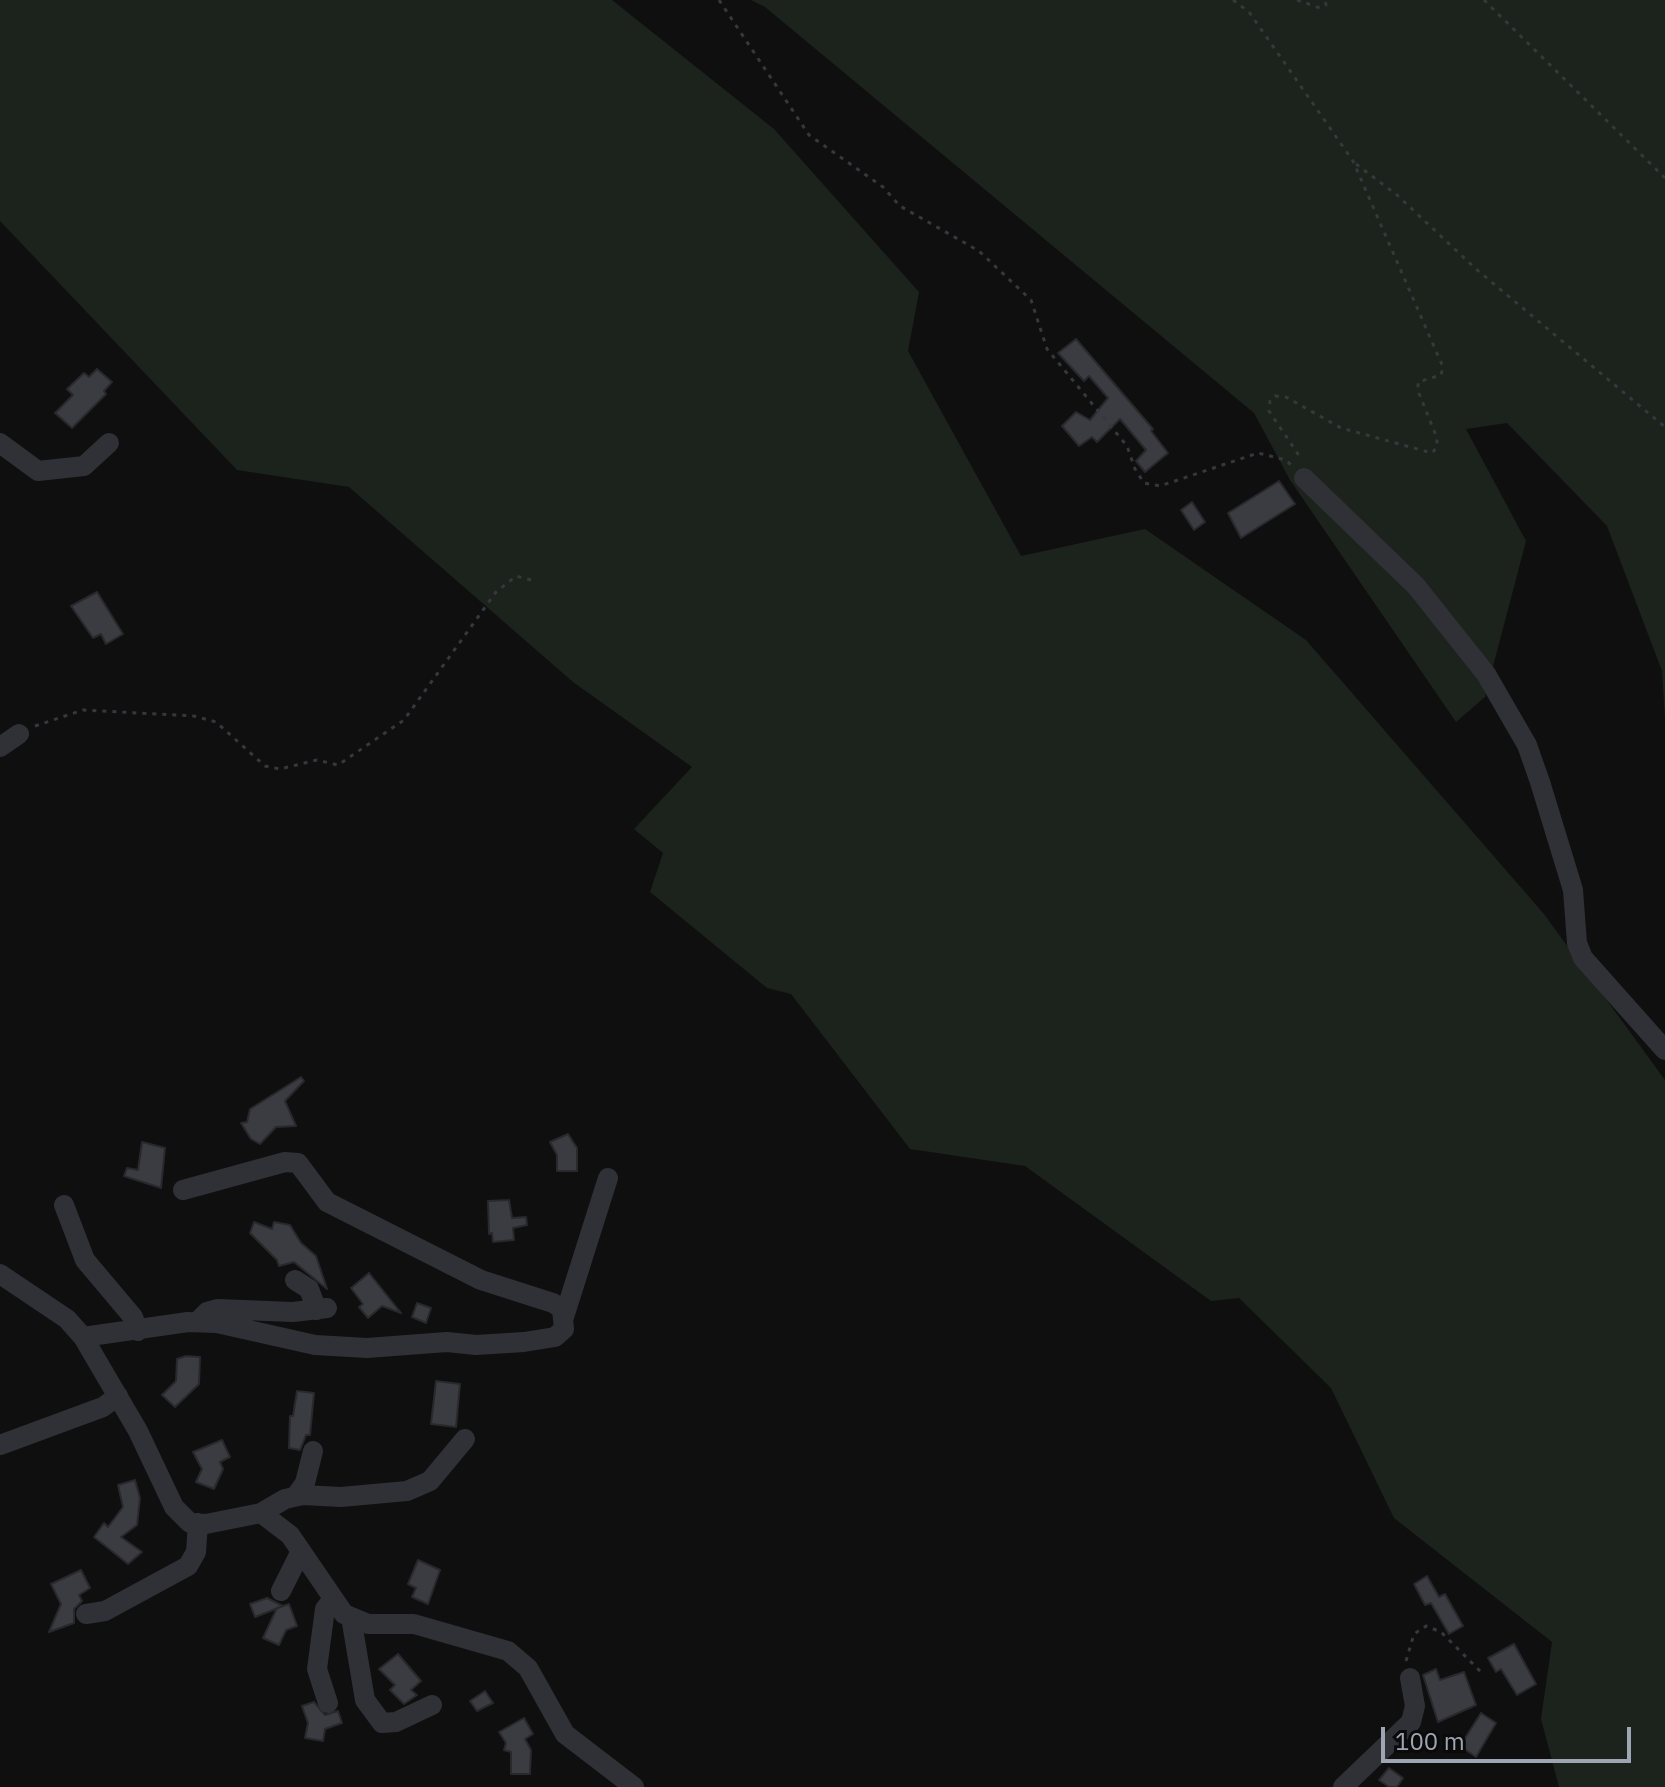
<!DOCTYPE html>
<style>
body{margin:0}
#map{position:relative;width:1665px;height:1787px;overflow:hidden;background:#0f0f10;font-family:"IBM Plex Sans",sans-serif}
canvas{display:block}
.scale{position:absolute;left:1381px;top:1727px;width:250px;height:36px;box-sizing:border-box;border:4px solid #9ea5b3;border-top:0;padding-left:10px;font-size:24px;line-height:28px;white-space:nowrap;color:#9ea5b3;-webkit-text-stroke:6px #0a0a0b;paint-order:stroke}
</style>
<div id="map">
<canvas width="1665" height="1787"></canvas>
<div class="scale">100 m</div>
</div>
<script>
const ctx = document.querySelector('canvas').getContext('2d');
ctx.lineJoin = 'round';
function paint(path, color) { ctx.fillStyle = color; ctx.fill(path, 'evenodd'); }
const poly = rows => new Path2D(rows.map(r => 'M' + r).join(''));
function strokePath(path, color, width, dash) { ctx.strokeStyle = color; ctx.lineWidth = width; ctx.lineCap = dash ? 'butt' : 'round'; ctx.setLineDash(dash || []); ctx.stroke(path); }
const green = poly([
 [0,0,612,0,774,129,919,292,908,351,1021,556,1145,529,1306,640,1544,914,1665,1080,1665,1787,1559,1787,1541,1719,1552,1642,1394,1518,1331,1388,1239,1298,1211,1301,1025,1166,910,1149,791,994,767,988,650,892,663,853,634,829,692,767,573,682,349,487,237,470,0,221],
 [751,0,1665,0,1665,718,1662,671,1607,526,1507,423,1466,429,1526,541,1485,697,1456,722,1290,480,1254,413,765,7]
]);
const building = poly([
 [1076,339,1153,429,1151,431,1168,453,1145,472,1136,461,1146,450,1120,419,1097,442,1092,437,1079,446,1062,426,1076,412,1090,420,1108,398,1089,376,1084,381,1058,353,1076,339],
 [97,369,112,382,104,391,106,394,72,428,55,413,73,395,67,389,84,373,89,377,97,369],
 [1279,481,1295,504,1241,538,1228,513,1279,481],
 [1192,502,1205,522,1194,530,1181,510,1192,502],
 [97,592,123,634,106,644,101,634,93,638,71,606,97,592],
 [301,1077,304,1081,285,1101,296,1126,276,1127,260,1144,251,1139,241,1123,247,1122,250,1109,301,1077],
 [568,1134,577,1148,577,1171,557,1171,557,1155,550,1142,568,1134],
 [142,1142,165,1148,161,1188,124,1176,127,1168,138,1170,142,1142],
 [509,1200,512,1218,526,1217,527,1225,513,1228,514,1240,493,1242,492,1233,489,1234,488,1201,509,1200],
 [254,1222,272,1229,274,1222,290,1225,301,1243,316,1256,327,1289,294,1262,279,1266,277,1260,250,1233,254,1222],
 [369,1273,401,1313,382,1306,368,1318,359,1307,363,1304,351,1288,369,1273],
 [417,1303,431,1308,426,1323,412,1317,417,1303],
 [186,1356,200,1357,199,1384,175,1407,162,1395,176,1381,177,1359,186,1356],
 [436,1381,460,1384,456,1427,431,1424,436,1381],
 [297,1391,314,1393,310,1435,306,1435,300,1450,289,1448,290,1416,293,1416,297,1391],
 [222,1440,230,1457,220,1462,223,1469,214,1489,196,1482,202,1469,193,1452,222,1440],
 [135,1480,140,1498,137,1525,121,1537,142,1552,128,1564,94,1537,104,1523,108,1527,123,1507,118,1485,135,1480],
 [418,1560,440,1570,428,1604,412,1597,416,1588,408,1584,418,1560],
 [81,1570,90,1588,79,1595,82,1601,74,1609,74,1623,49,1632,61,1604,51,1584,81,1570],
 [1427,1576,1439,1597,1445,1594,1463,1626,1449,1634,1431,1603,1425,1605,1414,1584,1427,1576],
 [267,1598,283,1606,255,1617,250,1604,267,1598],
 [289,1604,297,1626,286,1630,279,1645,263,1638,277,1608,289,1604],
 [1514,1644,1536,1684,1517,1695,1501,1669,1496,1672,1488,1658,1514,1644],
 [398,1654,421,1681,411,1690,417,1695,404,1704,390,1690,395,1685,379,1669,398,1654],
 [1436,1669,1440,1680,1464,1672,1476,1705,1438,1722,1423,1675,1436,1669],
 [485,1691,493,1703,477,1711,470,1701,485,1691],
 [314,1702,325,1715,338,1711,342,1723,325,1729,323,1741,305,1738,308,1723,302,1706,314,1702],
 [1481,1713,1496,1723,1476,1757,1460,1746,1481,1713],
 [524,1718,533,1734,525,1739,531,1750,530,1774,511,1774,511,1752,504,1750,506,1743,499,1732,524,1718],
 [1389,1768,1403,1778,1397,1787,1389,1787,1379,1780,1389,1768]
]);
const path = poly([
 [719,0,809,135,883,187,900,206,979,251,1031,300,1047,349,1127,446,1135,469,1144,483,1160,486,1258,453,1286,460,1292,466],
 [1233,0,1249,12,1353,161,1443,367,1441,375,1418,382,1418,391,1437,438,1437,447,1432,453,1341,428,1286,397,1275,396,1270,401,1269,411,1302,460],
 [1297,0,1320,8,1326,5,1325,0],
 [1484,0,1665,178],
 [1356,164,1397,195,1476,269,1665,427],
 [35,726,83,710,194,716,216,722,265,766,280,769,317,760,338,765,404,720,496,592,516,576,535,581],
 [1406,1661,1414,1634,1426,1626,1441,1632,1481,1672]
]);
const minor = poly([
 [0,443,38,471,84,466,109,443],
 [1304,478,1416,586,1486,674,1527,745,1540,782,1573,890,1577,943,1583,958,1665,1050],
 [0,747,19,734],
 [64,1205,85,1260,133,1317,138,1331],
 [0,1274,67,1319,83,1337,138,1431,174,1507,190,1523,206,1524,261,1513,290,1535,344,1614,368,1624,414,1624,508,1651,528,1668,565,1734,634,1787],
 [295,1280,309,1289,317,1310],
 [564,1317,608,1178],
 [197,1322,207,1312,218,1309,293,1312,327,1308],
 [83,1337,188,1322,217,1323,315,1345,367,1348,447,1342,476,1345,524,1342,555,1337,564,1329,562,1309,553,1303,481,1280,327,1202,298,1163,285,1162,183,1190],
 [0,1445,103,1407,118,1396],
 [295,1497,305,1483,313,1451],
 [261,1513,285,1499,303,1495,341,1497,407,1491,430,1481,465,1439],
 [281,1591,301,1551],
 [86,1614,105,1611,188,1566,196,1552,198,1523],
 [351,1617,365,1700,382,1723,396,1722,432,1705],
 [328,1703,317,1669,325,1609,333,1599],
 [1343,1787,1411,1722,1415,1706,1410,1678]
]);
paint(green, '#1b231c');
paint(building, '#3b3c41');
strokePath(building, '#29292d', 2);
strokePath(path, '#35383d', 3, [4, 6]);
strokePath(minor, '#303136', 20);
</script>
